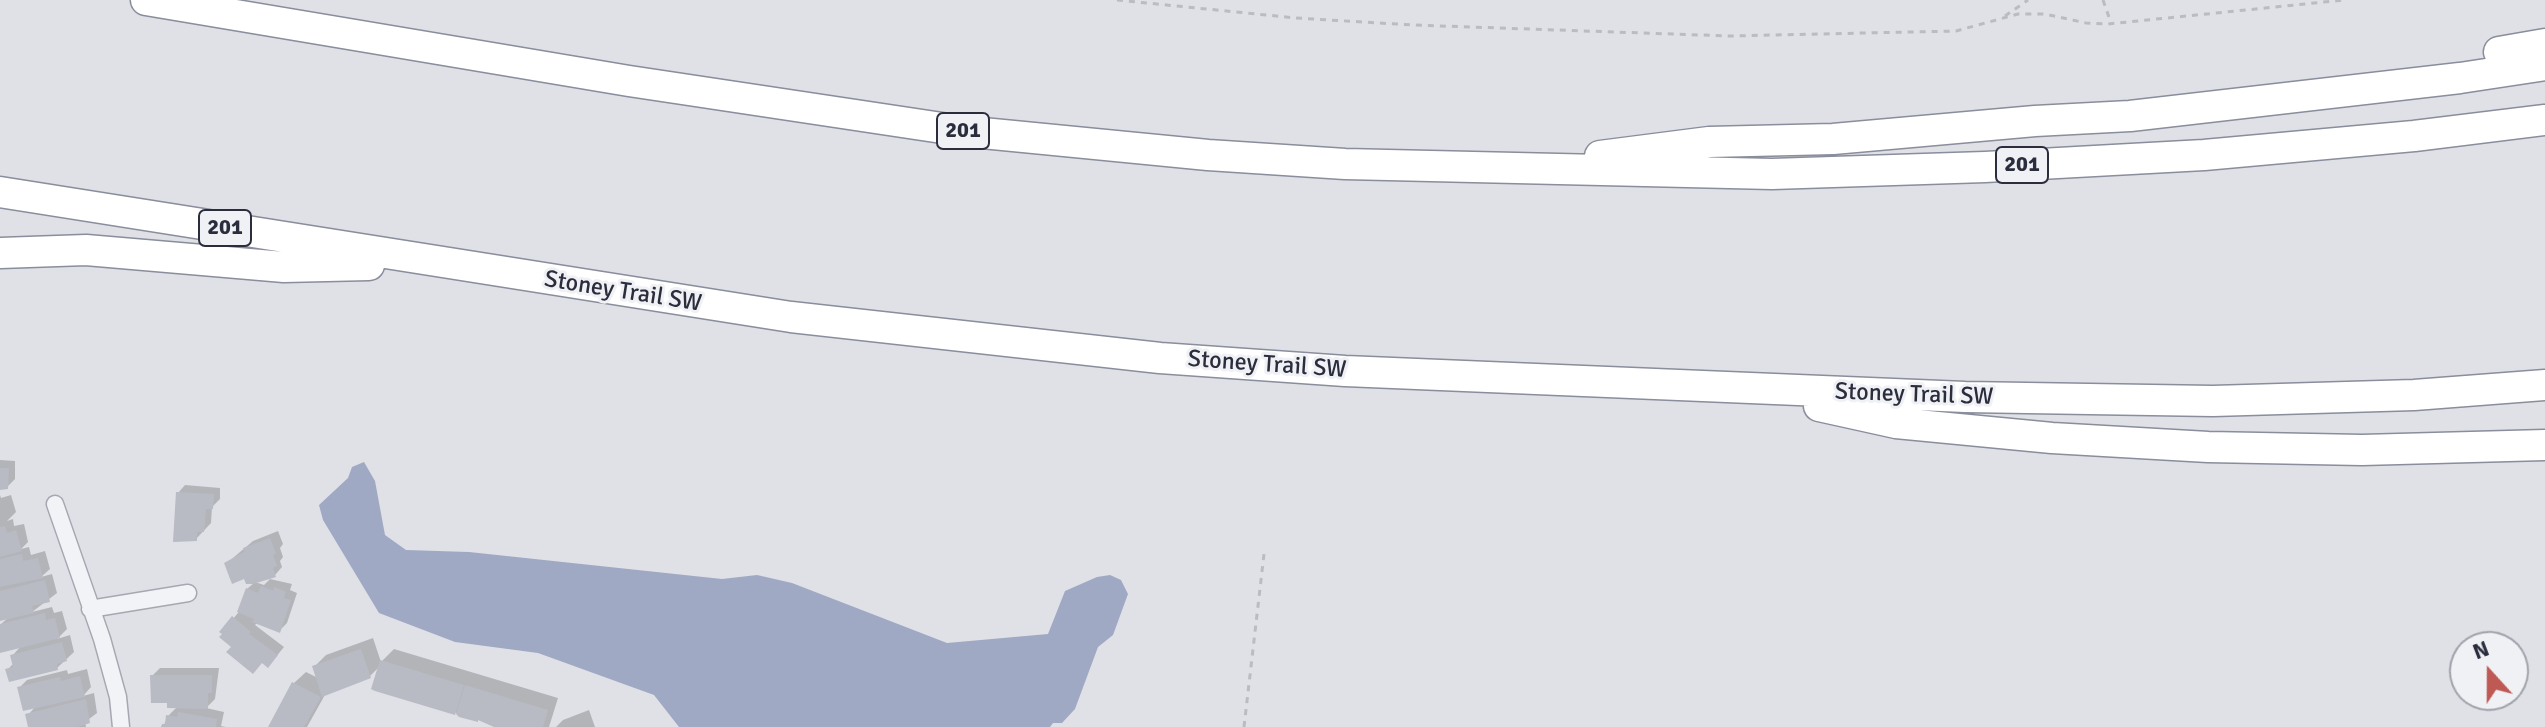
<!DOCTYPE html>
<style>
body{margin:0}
#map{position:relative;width:2545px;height:727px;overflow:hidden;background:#e0e1e7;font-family:Signika,sans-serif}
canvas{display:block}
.north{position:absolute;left:2449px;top:631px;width:80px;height:80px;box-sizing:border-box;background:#eff1f5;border:2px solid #a1a3ab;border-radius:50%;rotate:339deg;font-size:22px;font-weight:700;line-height:32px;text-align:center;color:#2b2d3d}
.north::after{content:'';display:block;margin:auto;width:28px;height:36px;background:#bf5953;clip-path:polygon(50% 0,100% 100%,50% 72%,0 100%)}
</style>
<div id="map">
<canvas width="2545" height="727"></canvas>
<div class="north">N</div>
</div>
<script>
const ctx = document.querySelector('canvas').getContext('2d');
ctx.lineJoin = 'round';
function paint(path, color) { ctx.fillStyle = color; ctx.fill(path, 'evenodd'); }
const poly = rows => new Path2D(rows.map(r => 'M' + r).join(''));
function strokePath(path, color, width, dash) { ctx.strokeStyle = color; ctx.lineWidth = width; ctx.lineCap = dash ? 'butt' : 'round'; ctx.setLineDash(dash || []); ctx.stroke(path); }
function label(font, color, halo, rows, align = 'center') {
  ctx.font = font + ' Signika,sans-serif'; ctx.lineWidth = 6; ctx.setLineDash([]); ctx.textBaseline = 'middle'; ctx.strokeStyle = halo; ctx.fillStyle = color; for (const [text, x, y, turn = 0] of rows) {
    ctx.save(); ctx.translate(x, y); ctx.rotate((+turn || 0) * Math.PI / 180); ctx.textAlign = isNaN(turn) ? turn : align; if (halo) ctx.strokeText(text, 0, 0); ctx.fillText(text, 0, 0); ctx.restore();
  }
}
const water = poly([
 [364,462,375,481,385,535,406,550,469,552,722,579,757,575,792,583,947,643,1048,634,1065,591,1097,577,1110,575,1121,580,1128,594,1113,635,1098,647,1075,709,1062,723,1053,723,1050,727,679,727,654,695,538,653,455,642,379,613,323,520,319,505,348,478,352,467]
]);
const shadow = poly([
 [0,460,15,461,15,479,7,487,0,487],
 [185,485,220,488,220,499,212,507,211,523,196,539,178,493],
 [0,495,1,498,11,495,16,512,7,521,13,519,14,526,24,524,28,542,21,549,29,547,31,555,45,551,50,569,41,577,52,574,57,593,32,612,52,607,54,613,62,611,67,629,57,639,70,635,74,652,57,668,8,669,14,663,12,656,22,645,0,635,0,625,9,617,0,619],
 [278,531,283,544,280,548,283,557,280,561,282,567,275,575,245,577,227,563,253,541],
 [270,579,292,584,290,590,297,593,287,623,280,630,258,622,255,625,284,647,275,658,234,647,222,632,238,613,247,589,255,582,264,585],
 [373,638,381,662,394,649,558,698,549,727,504,727,376,689,380,666,370,676,326,693,307,727,270,727,294,683,306,672,318,678,314,667,326,655],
 [160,668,219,668,215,699,206,708,224,712,221,726,226,727,163,727,168,716,178,706,169,701,152,676],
 [87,669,91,687,83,696,94,693,97,713,85,722,86,727,30,727,28,715,36,706,19,688,27,680,67,670,68,674],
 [589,710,595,727,556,727,563,720]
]);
const building = poly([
 [0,468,9,468,8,489,0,490],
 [176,492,214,494,213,509,206,509,204,532,197,532,197,541,173,542],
 [5,526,7,533,16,530,22,551,0,557,0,527],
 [270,538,276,554,273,555,277,566,273,568,276,577,253,584,246,584,244,579,232,584,224,563,244,552,243,548],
 [22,554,23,561,38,558,43,578,0,587,0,559],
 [45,580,50,602,32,606,34,613,0,621,0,591],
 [261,586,273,591,274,587,286,592,284,598,291,600,280,633,252,622,254,619,237,612,246,588,258,593],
 [45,613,46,620,55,618,60,638,0,653,0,624],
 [232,616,251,632,249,634,278,655,268,668,262,663,253,674,226,652,231,647,219,637,222,634,219,632],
 [62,642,67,661,57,664,58,670,9,682,5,669,13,667,10,655],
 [361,649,371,678,322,697,312,666],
 [380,660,464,685,455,715,375,691,371,689],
 [150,675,212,675,212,693,208,693,208,709,167,708,167,703,151,703],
 [80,676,85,697,23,711,17,687,60,677,61,681],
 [292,682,321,697,306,724,303,727,268,727],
 [465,685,548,710,543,727,494,727,478,720,478,722,459,717,456,714],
 [86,699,90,723,78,727,28,727,25,714],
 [178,712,217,719,216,727,161,727,162,724,165,724,166,715,177,717]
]);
const path = poly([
 [1117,0,1296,18,1413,25,1729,36,1956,31,2018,14,2045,14,2086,23,2108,24,2344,0],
 [2103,0,2111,23],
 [2005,16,2028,0],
 [1244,727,1264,554]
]);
const minor = poly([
 [55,504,102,639,118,697,121,727],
 [90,609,188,593]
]);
const motorway = poly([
 [146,0,629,81,962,131,1208,155,1345,164,1772,174,1985,167,2204,155,2414,136,2545,120],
 [2499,52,2545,44],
 [1600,156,1709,142,1833,139,2035,121,2130,116,2460,78,2545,65],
 [0,192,791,317,1160,358,1345,371,1965,397,2213,401,2414,395,2545,385],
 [0,253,86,250,284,267,369,265],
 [1819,406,1896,423,2052,438,2208,447,2362,450,2545,445]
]);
const shields = [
 [963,131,52],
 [2022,165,52],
 [225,228,52]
];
const shieldNames = [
 ["201",963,131],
 ["201",2022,165],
 ["201",225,228]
];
const streetNames = [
 ["Stoney Trail SW",623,292,9],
 ["Stoney Trail SW",1267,365,4],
 ["Stoney Trail SW",1914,395,2]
];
paint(water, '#9fa9c3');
paint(shadow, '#0003');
paint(building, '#b8bac4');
strokePath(minor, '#a6a7b1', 19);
strokePath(motorway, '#898d9c', 33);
strokePath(path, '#babcc2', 3, [6, 6]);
strokePath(minor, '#f2f3f6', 16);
strokePath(motorway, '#fff', 30);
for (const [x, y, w] of shields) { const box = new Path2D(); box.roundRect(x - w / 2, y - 18, w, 36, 6); ctx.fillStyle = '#eff1f5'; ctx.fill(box); strokePath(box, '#2b2d3d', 2); }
label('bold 22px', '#2b2d3d', null, shieldNames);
label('24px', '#2b2d3d', '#eff1f5', streetNames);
</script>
